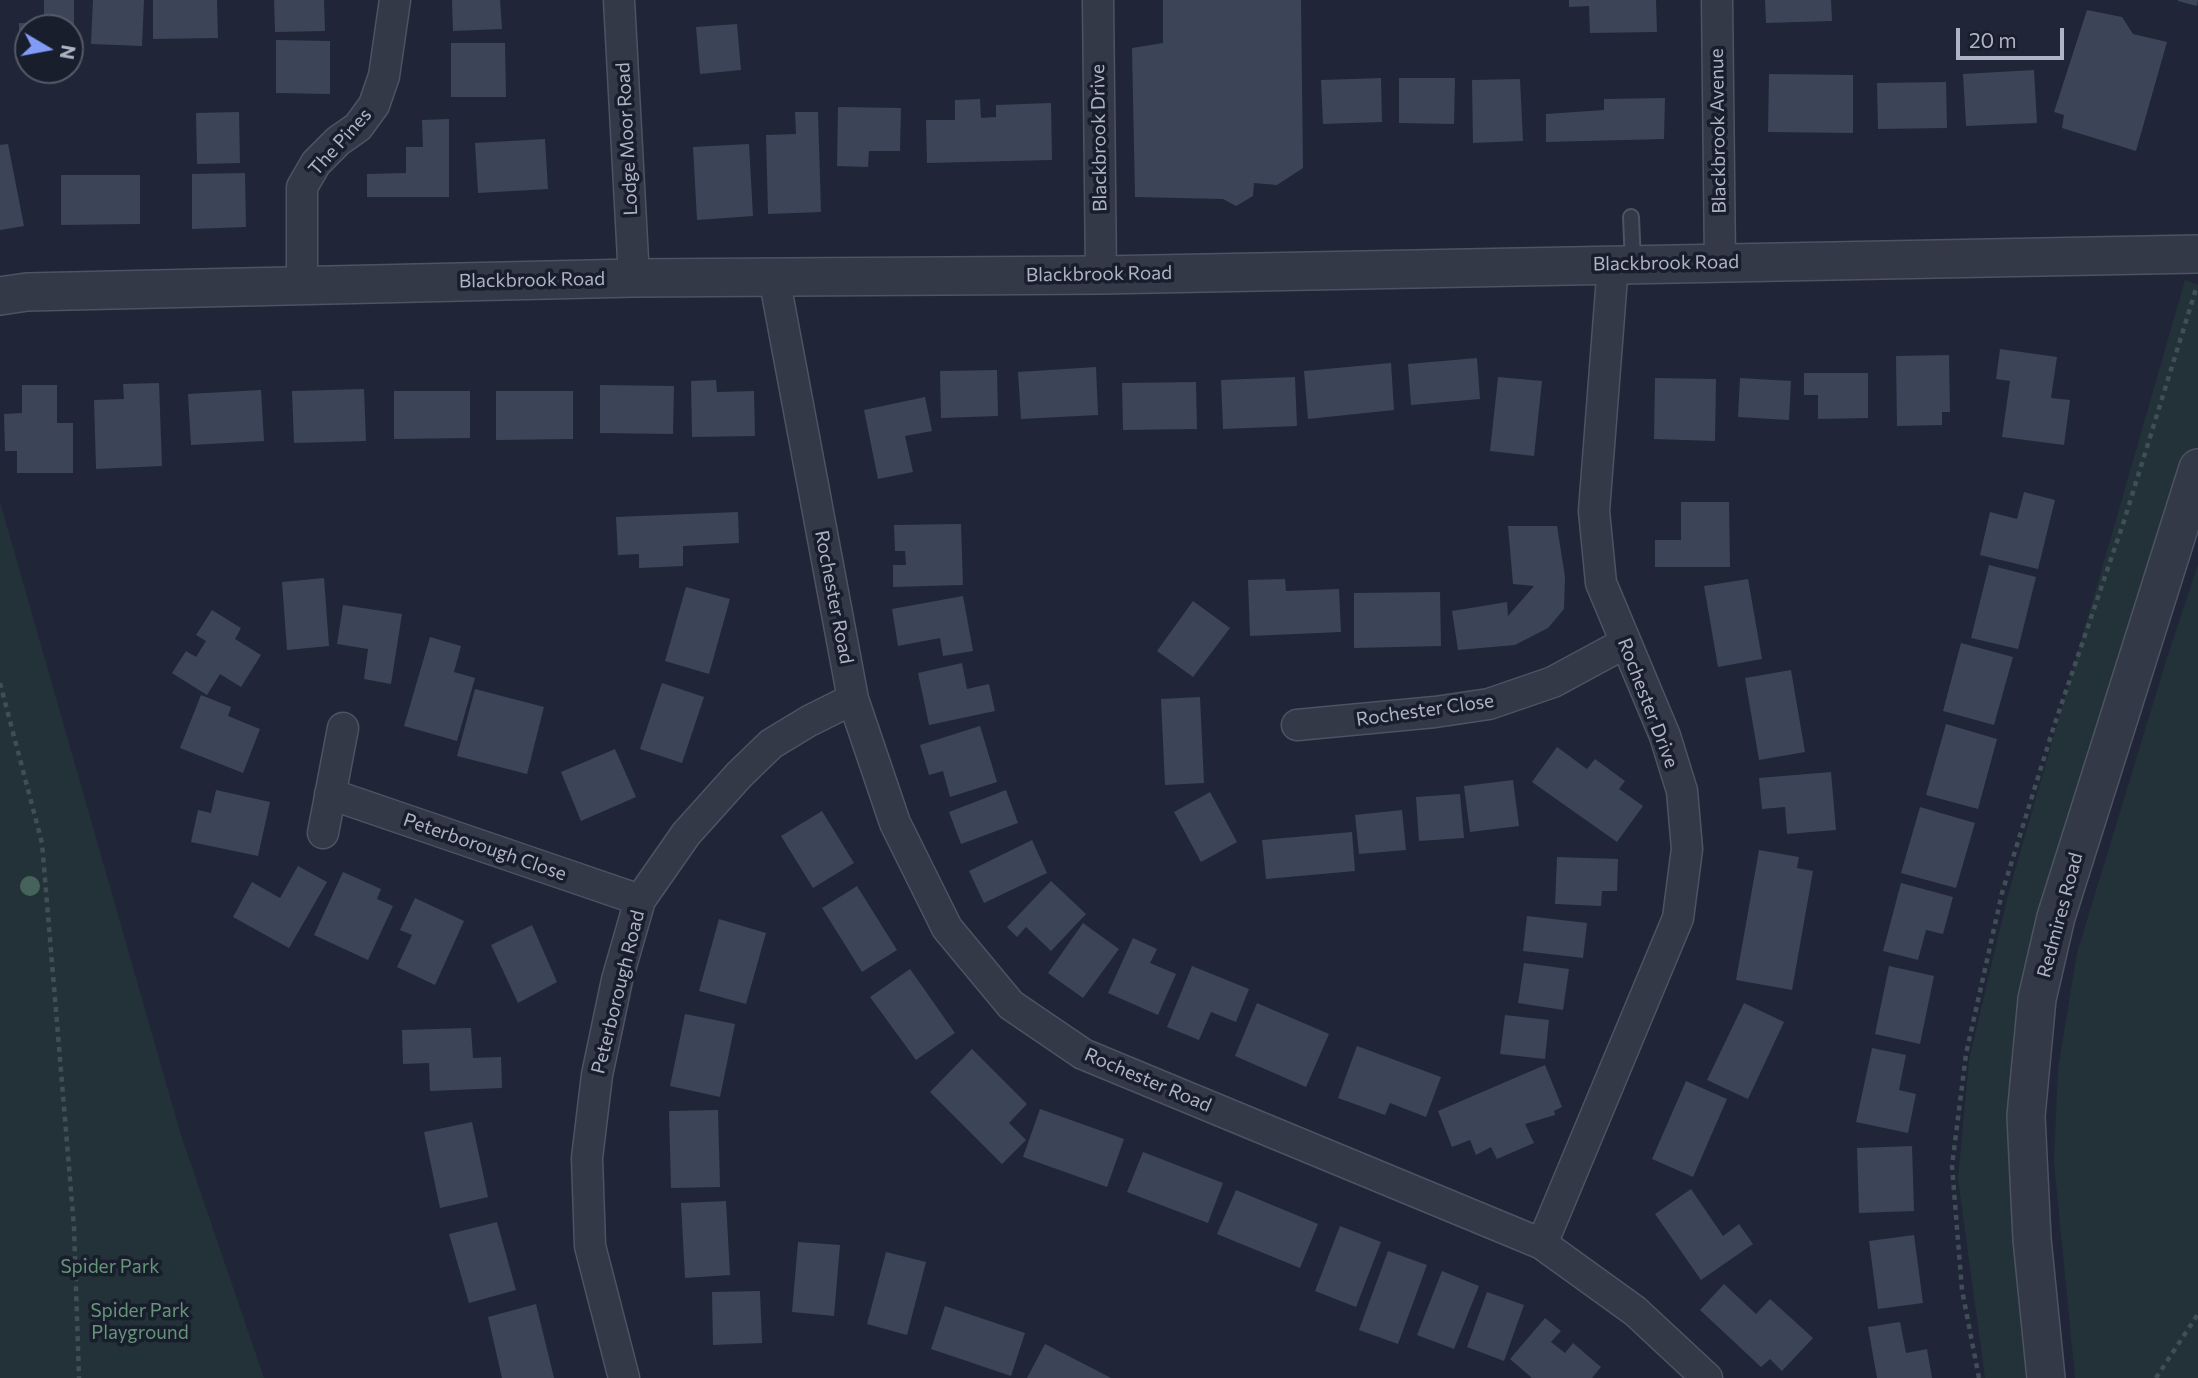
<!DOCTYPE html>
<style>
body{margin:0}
#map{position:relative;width:2198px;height:1378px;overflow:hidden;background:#202637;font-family:Commissioner,sans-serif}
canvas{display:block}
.north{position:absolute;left:14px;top:14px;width:70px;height:70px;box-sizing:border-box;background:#191e2c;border:2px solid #555a69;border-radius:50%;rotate:100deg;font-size:19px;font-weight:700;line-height:28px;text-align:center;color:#aeb3c5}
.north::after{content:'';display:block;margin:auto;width:24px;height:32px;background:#819bf6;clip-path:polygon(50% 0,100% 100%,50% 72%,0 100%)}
.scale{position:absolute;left:1956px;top:28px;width:108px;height:32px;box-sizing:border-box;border:4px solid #aeb3c5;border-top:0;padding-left:9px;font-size:21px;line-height:24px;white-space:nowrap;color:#aeb3c5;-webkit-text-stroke:5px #191e2c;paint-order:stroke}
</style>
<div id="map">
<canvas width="2198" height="1378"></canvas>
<div class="north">N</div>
<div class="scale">20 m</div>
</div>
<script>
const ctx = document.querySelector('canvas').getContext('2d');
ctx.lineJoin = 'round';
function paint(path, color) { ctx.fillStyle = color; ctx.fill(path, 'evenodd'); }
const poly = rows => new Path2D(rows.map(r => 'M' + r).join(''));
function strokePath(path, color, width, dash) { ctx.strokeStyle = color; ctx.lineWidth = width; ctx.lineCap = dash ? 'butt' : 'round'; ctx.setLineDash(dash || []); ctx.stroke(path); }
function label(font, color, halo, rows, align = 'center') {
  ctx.font = font + ' Commissioner,sans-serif'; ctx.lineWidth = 7; ctx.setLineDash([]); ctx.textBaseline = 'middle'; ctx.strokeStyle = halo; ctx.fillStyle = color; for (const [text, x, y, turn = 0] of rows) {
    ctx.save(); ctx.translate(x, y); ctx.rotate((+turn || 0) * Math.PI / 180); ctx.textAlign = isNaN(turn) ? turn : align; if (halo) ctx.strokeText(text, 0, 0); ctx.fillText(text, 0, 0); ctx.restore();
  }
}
const green = poly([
 [2185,280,2198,285,2198,468,2037,999,2046,1378,1985,1378,1958,1179,1969,1060,2008,895],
 [0,502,180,1132,264,1378,0,1378],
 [2198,564,2198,1378,2075,1378,2054,1162,2058,1069,2077,953,2167,658]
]);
const building = poly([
 [44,0,74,0,74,64,70,64,70,28,28,28,28,65,19,65,19,23,44,23],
 [93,0,144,0,142,46,91,44],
 [153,0,217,0,218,38,153,39],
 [274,0,324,0,325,31,275,32],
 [452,0,500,0,502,29,453,31],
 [1163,0,1301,0,1303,168,1277,185,1254,183,1253,196,1236,206,1223,199,1135,197,1132,48,1163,43],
 [1569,0,1656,0,1657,32,1590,33,1589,6,1569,7],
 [1765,0,1831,0,1832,21,1766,23],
 [2198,0,2197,6,2178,1,2178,0],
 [2087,10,2122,17,2133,34,2167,42,2136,151,2062,128,2064,115,2054,112],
 [737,24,741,70,700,74,696,27],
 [276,40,330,41,330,94,276,93],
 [451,43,505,43,506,97,451,97],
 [2034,70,2037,123,1966,126,1963,74],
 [1769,74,1853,75,1853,133,1768,132],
 [1381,78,1382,122,1323,124,1321,80],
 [1399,78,1455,78,1454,124,1399,123],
 [1520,79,1523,141,1473,143,1472,80],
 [1946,82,1947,128,1878,129,1877,83],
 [1665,98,1664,139,1546,142,1546,114,1604,110,1604,99],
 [980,99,981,118,996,117,996,105,1051,103,1052,160,927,163,926,120,955,120,955,100],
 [838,107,901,108,900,151,869,151,868,167,837,166],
 [239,112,240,163,197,164,196,113],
 [795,112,818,112,821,212,768,214,766,135,796,134],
 [449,119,449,197,367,197,367,174,406,173,406,147,423,147,422,120],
 [545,139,548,189,478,193,475,143],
 [8,144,24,226,0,230,0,145],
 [749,144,753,216,697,220,693,147],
 [245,173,246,227,192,229,192,174],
 [61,175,140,175,140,224,61,225],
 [2000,349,2057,357,2051,398,2070,400,2064,445,2002,437,2010,381,1996,379],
 [1949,355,1950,412,1942,412,1942,425,1897,426,1896,356],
 [1477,358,1480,399,1411,405,1408,364],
 [1391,363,1394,410,1308,419,1304,371],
 [1096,367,1098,415,1021,419,1018,372],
 [997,370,998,416,941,418,940,371],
 [1804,373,1868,373,1868,418,1818,419,1818,395,1804,395],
 [1295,377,1297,426,1223,429,1221,380],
 [1498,377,1542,381,1534,456,1490,451],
 [1655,378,1716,379,1715,441,1654,439],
 [1740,378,1791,381,1789,420,1738,417],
 [716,380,717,392,754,391,755,436,692,437,691,381],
 [1196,382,1197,429,1123,430,1122,383],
 [159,383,162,466,96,469,94,400,124,399,123,384],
 [22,385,57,385,57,423,73,423,73,473,17,473,17,451,5,451,4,414,22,413],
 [600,385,674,386,673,434,600,433],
 [364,389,366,441,294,443,292,391],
 [261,390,264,441,191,445,188,394],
 [394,391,470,391,470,438,394,439],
 [496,391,573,391,573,439,496,440],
 [925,397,932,431,905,436,913,472,878,479,864,410],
 [2024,492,2055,500,2038,569,1980,555,1990,512,2017,519],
 [1681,502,1729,502,1730,567,1655,567,1655,540,1681,540],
 [738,512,739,543,683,546,683,566,639,568,639,554,618,555,616,517],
 [961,524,963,585,893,587,893,565,906,565,905,551,895,551,894,525],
 [1508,526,1557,526,1565,577,1564,609,1548,628,1515,645,1458,650,1452,611,1507,602,1508,616,1534,586,1513,584],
 [1989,565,2036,577,2018,649,1971,638],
 [324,578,329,646,287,650,282,582],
 [1285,579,1286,591,1339,589,1341,632,1250,636,1248,580],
 [1748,579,1762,659,1718,667,1704,586],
 [686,587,730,599,709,674,665,661],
 [1440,592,1441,646,1354,648,1354,593],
 [963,596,973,651,943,656,940,638,898,646,892,609],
 [1193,601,1230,628,1193,677,1157,651],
 [343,605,402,614,391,684,364,679,368,649,337,644],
 [212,610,241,628,235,639,261,655,241,687,220,674,207,695,172,673,186,651,196,657,206,641,196,635],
 [430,637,461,646,454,672,475,678,457,741,404,726],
 [1961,643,2013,657,1994,725,1943,711],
 [962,663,967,689,989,684,995,711,929,725,918,673],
 [1791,670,1805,752,1759,760,1745,678],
 [662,683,704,697,682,763,640,749],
 [475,689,544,707,527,774,457,756],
 [201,695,231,707,228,716,260,729,243,773,180,748],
 [1200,697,1204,783,1165,785,1161,699],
 [1946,724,1997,739,1978,809,1926,795],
 [980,726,997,782,950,797,943,771,929,775,920,745],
 [1557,747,1587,769,1595,759,1625,781,1619,789,1643,806,1617,842,1532,782],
 [615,749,636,797,581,821,561,772],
 [1831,772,1836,830,1787,834,1785,807,1762,809,1759,778],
 [1513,780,1519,826,1470,832,1464,786],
 [216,790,270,802,258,856,191,842,198,810,211,813],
 [1006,790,1018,823,961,844,949,812],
 [1210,792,1237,842,1201,862,1174,812],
 [1460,794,1464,838,1419,841,1416,797],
 [1920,807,1975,823,1956,888,1901,873],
 [1402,810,1406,850,1359,854,1355,815],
 [822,811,854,863,813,888,781,836],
 [1352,832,1355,871,1266,879,1262,840],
 [1032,840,1047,873,984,903,969,871],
 [1759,850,1799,857,1797,868,1813,871,1792,990,1736,980],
 [1557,857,1618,859,1617,891,1602,891,1601,906,1555,904],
 [298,866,327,882,289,948,233,917,252,882,280,898],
 [343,872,381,889,377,899,393,906,368,960,314,935],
 [1051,881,1086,914,1051,951,1026,927,1017,937,1007,927],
 [1901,883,1953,897,1943,934,1926,930,1918,960,1883,951],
 [857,886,897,950,862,972,822,908],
 [415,898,464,921,435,985,397,967,412,935,400,930],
 [1527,916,1587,923,1583,958,1523,951],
 [719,919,766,933,746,1004,699,991],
 [1083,923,1119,949,1083,998,1048,973],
 [532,925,557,982,518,1003,491,945],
 [1133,938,1157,949,1150,963,1176,974,1158,1015,1108,993],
 [1524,963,1569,969,1563,1010,1518,1003],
 [1192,966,1249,989,1236,1022,1211,1012,1199,1040,1167,1027],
 [1889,966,1934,976,1920,1044,1875,1034],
 [910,969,955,1033,916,1060,870,997],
 [1257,1003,1329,1034,1306,1087,1235,1056],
 [1744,1003,1784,1022,1748,1099,1707,1080],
 [685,1014,735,1024,720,1097,670,1086],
 [1505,1015,1549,1020,1545,1059,1500,1054],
 [471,1028,473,1058,501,1057,502,1088,430,1091,429,1063,403,1064,402,1030],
 [1357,1046,1441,1077,1426,1117,1390,1103,1385,1115,1338,1098],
 [1872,1048,1906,1055,1899,1090,1916,1094,1908,1133,1856,1122],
 [972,1049,1027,1104,1009,1123,1026,1140,1002,1164,930,1092],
 [1545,1065,1562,1107,1554,1111,1555,1115,1525,1124,1534,1143,1497,1159,1491,1147,1476,1155,1470,1140,1452,1147,1438,1111],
 [1686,1081,1727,1099,1693,1177,1652,1159],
 [1040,1109,1124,1139,1107,1187,1023,1157],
 [718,1110,720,1187,671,1188,669,1111],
 [472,1122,488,1197,440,1208,424,1132],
 [1912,1146,1914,1211,1859,1213,1857,1148],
 [1143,1152,1223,1183,1208,1223,1127,1192],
 [1691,1189,1723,1236,1739,1224,1753,1244,1701,1280,1655,1214],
 [1236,1190,1318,1224,1300,1268,1217,1234],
 [726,1201,730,1275,685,1278,681,1203],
 [497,1222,516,1290,469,1303,449,1234],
 [1340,1226,1381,1242,1356,1307,1315,1291],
 [1914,1235,1923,1303,1878,1309,1869,1241],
 [798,1242,840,1245,834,1316,792,1312],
 [1388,1251,1427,1265,1398,1344,1359,1330],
 [886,1252,926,1262,907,1335,867,1324],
 [1442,1271,1479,1286,1454,1349,1417,1335],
 [1724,1284,1756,1314,1770,1299,1813,1338,1782,1371,1770,1359,1761,1367,1700,1310],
 [760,1291,762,1343,713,1345,712,1292],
 [1487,1292,1524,1305,1504,1361,1467,1347],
 [536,1304,554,1378,502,1378,488,1317],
 [945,1306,1025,1333,1011,1376,931,1349],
 [1545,1318,1561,1331,1551,1342,1565,1353,1573,1343,1601,1367,1592,1378,1532,1378,1510,1359],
 [1900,1322,1906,1353,1927,1349,1932,1378,1877,1378,1868,1327],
 [1045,1344,1086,1365,1111,1378,1027,1378]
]);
const path = poly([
 [0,683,42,843,74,1227,79,1378],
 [1979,1378,1962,1290,1952,1166,1966,1054,2002,893,2054,726,2124,521,2196,289],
 [2156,1378,2198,1314]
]);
const service = poly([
 [1631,217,1633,263]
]);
const minor = poly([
 [619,0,634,278],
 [1098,0,1101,275],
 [1717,0,1720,262],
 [774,277,853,699,895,823,947,928,1011,1005,1083,1054,1542,1244,1635,1311,1707,1378],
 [302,285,302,187,316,163,338,141,358,127,374,105,384,76,395,0],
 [1297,725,1435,712,1489,704,1553,682,1625,643],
 [330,794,640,900],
 [323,833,343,728],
 [1542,1244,1678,918,1687,849,1682,791,1665,736,1601,583,1594,511,1613,264],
 [624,1378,590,1246,587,1158,597,1075,617,980,640,900,686,834,739,775,771,744,809,721,853,699]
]);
const tertiary = poly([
 [0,296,27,292,634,278,1101,275,2198,254],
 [2046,1378,2032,1239,2026,1116,2037,999,2056,917,2198,468]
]);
const trees = [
 [30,886]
];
const streetNames = [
 ["Blackbrook Avenue",1718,131,-91],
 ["Blackbrook Drive",1099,138,-91],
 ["Lodge Moor Road",627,139,-93],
 ["The Pines",340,142,-48],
 ["Blackbrook Road",1666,263,-1],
 ["Blackbrook Road",1099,274,-1],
 ["Blackbrook Road",532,280,-1],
 ["Rochester Road",834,597,79],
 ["Rochester Drive",1648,703,69],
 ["Rochester Close",1425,710,-8],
 ["Peterborough Close",485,847,19],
 ["Redmires Road",2060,915,-75],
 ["Peterborough Road",618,992,-76],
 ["Rochester Road",1148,1080,23]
];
const parkNames = [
 ["Spider Park",110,1267],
 ["Spider Park",140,1311],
 ["Playground",140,1333]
];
paint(green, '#223238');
paint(building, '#3c4458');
strokePath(service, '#4e5363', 18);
strokePath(minor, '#4e5363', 33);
strokePath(tertiary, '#4e5363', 40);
strokePath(path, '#404f56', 4.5, [5, 5]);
strokePath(service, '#343948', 14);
strokePath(minor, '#343948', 30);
strokePath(tertiary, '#343948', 37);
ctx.fillStyle = '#46635b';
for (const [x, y] of trees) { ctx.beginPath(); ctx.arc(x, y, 10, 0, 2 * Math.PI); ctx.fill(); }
label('19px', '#aeb3c5', '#191e2c', streetNames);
label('19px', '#669579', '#191e2c', parkNames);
</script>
